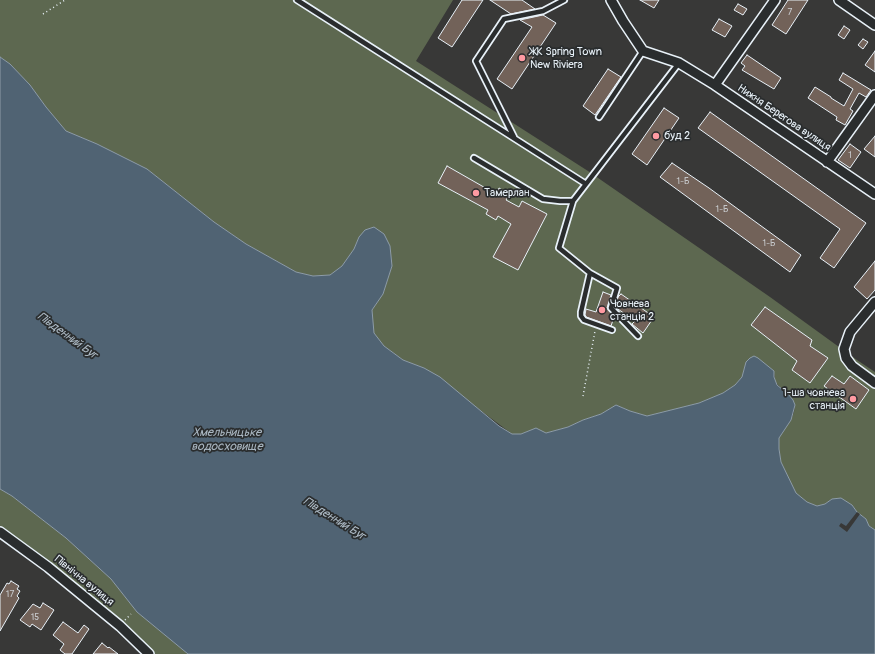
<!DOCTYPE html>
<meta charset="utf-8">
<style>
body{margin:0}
canvas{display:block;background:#383837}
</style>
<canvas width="875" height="654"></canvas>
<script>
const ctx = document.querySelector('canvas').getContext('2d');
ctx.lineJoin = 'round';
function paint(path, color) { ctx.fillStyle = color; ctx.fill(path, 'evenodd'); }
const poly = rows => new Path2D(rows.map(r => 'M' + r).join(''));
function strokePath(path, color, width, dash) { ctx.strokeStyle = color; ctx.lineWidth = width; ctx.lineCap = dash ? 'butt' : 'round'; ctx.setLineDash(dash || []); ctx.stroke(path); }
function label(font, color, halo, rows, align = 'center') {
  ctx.font = font + ' Pangolin,sans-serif'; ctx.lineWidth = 3.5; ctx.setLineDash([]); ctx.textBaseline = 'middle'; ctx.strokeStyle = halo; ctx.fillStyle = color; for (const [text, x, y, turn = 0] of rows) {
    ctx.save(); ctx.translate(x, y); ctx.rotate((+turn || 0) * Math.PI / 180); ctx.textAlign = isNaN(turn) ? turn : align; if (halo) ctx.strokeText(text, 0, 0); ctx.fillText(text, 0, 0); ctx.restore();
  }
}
const green = poly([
 [0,0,453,0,416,61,588,171,770,297,857,360,875,372,875,530,869,526,866,519,857,512,852,505,832,499,825,504,817,506,807,502,796,494,781,462,779,449,779,438,791,420,794,412,795,405,793,400,778,385,775,381,774,371,746,362,742,377,735,385,723,393,699,403,647,416,630,411,616,405,601,414,583,420,568,427,546,433,531,430,521,434,512,434,424,368,403,360,384,346,373,333,372,310,383,294,392,266,390,246,359,237,354,249,342,266,330,275,313,276,296,272,246,244,214,222,147,169,97,144,66,131,46,107,30,85,10,64,0,57],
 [0,489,12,496,66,538,111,579,137,612,188,654,155,654,123,623,51,564,0,527]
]);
const water = poly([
 [0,57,10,64,30,85,46,107,66,131,97,144,147,169,214,222,246,244,296,272,313,276,330,275,342,266,354,249,359,237,365,230,374,227,384,234,390,246,392,266,383,294,372,310,374,333,384,346,403,360,424,368,440,377,499,426,512,434,521,434,536,428,546,433,568,427,583,420,601,414,616,405,630,411,647,416,699,403,723,393,735,385,742,377,746,362,750,358,754,356,758,358,774,371,774,377,777,385,789,395,793,400,795,405,791,420,779,438,779,449,781,462,796,493,807,502,817,506,825,504,832,499,841,498,852,505,857,512,866,519,869,526,875,530,875,654,188,654,137,612,111,579,66,538,12,496,0,489,0,57]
]);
const pier = poly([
 [857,512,860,514,847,532,839,526,841,523,846,526]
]);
const building = poly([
 [462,0,483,0,452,47,438,38,462,0],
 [490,0,522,0,535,9,511,14,490,0],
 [640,0,659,0,654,8,640,0],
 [788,0,808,0,786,34,772,25,788,0],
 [738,4,747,9,743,15,734,10,738,4],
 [543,15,556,23,512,89,497,79,532,27,520,20,543,15],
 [719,19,732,26,725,37,712,30,719,19],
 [844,26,850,30,844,39,838,35,844,26],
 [863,39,868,42,863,49,858,45,863,39],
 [875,51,875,72,865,65,875,51],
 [747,55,781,78,774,89,742,70,745,66,741,63,747,55],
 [608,69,621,77,595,115,583,106,608,69],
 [843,73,871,90,866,97,859,93,850,109,853,111,845,125,836,120,837,117,808,98,815,87,831,97,831,98,844,106,853,89,839,80,843,73],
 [664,108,679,118,647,165,632,154,664,108],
 [710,112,866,223,834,268,820,258,840,229,698,128,710,112],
 [875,136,875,157,864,149,875,136],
 [850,144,861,152,850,168,838,160,850,144],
 [672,163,709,188,801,255,790,272,660,177,672,163],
 [447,166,496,194,499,188,510,194,506,200,519,207,522,201,547,214,518,270,493,257,511,224,498,216,496,220,486,214,488,210,438,183,447,166],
 [875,261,875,290,867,299,854,287,875,261],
 [603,292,611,295,607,308,614,317,611,326,586,317,585,315,586,309,596,312,603,292],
 [621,294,654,317,643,333,632,324,635,321,615,307,618,297,621,294],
 [765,307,812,340,810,346,828,358,810,383,792,370,797,361,751,325,765,307],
 [832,376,844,384,850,376,869,390,856,409,824,386,832,376],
 [11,581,19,586,17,589,20,591,17,596,19,598,0,631,0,595,7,583,9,584,11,581],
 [43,603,54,610,41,630,32,624,30,627,20,620,33,604,40,608,43,603],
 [63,622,78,633,84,625,89,629,72,654,65,654,60,650,64,644,53,635,63,622],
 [102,643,108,648,109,647,118,654,93,654,102,643]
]);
const path = poly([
 [43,14,65,0],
 [583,396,595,331],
 [125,620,131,614]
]);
const lane = poly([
 [297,0,586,184],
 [599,117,643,51],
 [514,137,476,61,504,19,543,11,564,0],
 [474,158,543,199,560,201,573,201],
 [590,273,617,288,611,308,638,336],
 [612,330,584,320,581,316,581,312,590,273,559,248,573,201,679,63]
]);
const street = poly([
 [611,0,623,21,643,51,679,63,715,85,875,194],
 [839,0,875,25],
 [715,85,775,0],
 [827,162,875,95],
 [875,302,850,332,844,349,846,358,852,366,875,383],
 [0,532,48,567,120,626,149,654]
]);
const markers = [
 [522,58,4,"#ff9aa2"],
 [656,136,4,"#ff9aa2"],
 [476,193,4,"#ff9aa2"],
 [602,310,4,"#ff9aa2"],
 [853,399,4,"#ff9aa2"]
];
const numberNames = [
 ["7",790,13],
 ["1",850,156],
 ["1-Б",683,182],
 ["1-Б",722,210],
 ["1-Б",769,244],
 ["17",10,595],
 ["15",35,618]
];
const poiNames = [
 ["ЖК Spring Town",530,52],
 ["New Riviera",530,65],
 ["буд 2",664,136],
 ["Тамерлан",484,193],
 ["Човнева",610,304],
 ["станція 2",610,317],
 ["1-ша човнева",845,393,"right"],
 ["станція",845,406,"right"]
];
const streetNames = [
 ["Нижня Берегова вулиця",784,118,34],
 ["Північна вулиця",84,581,39]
];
const waterNames = [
 ["Південний Буг",67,336,36],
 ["Хмельницьке",227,433],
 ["водосховище",227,447],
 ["Південний Буг",334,519,32]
];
paint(green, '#5d6850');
paint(water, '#506373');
strokePath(water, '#8d9ca8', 1);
paint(pier, '#383837');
paint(building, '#726259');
strokePath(building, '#e8f1f8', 1);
strokePath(lane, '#e8f1f8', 8);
strokePath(street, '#e8f1f8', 12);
strokePath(path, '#e8f1f8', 1.5, [1, 3]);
strokePath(lane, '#2a2d2e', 4.5);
strokePath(street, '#2a2d2e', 9);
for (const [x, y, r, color] of markers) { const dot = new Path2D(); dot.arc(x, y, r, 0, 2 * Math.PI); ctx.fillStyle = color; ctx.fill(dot); strokePath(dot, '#2a2d2e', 1.5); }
label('9px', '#cacdd0', null, numberNames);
label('11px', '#e8f1f8', '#2a2d2e', poiNames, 'left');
label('11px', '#e8f1f8', '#2a2d2e', streetNames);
label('italic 12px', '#abb8c3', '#2a2d2e', waterNames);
</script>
